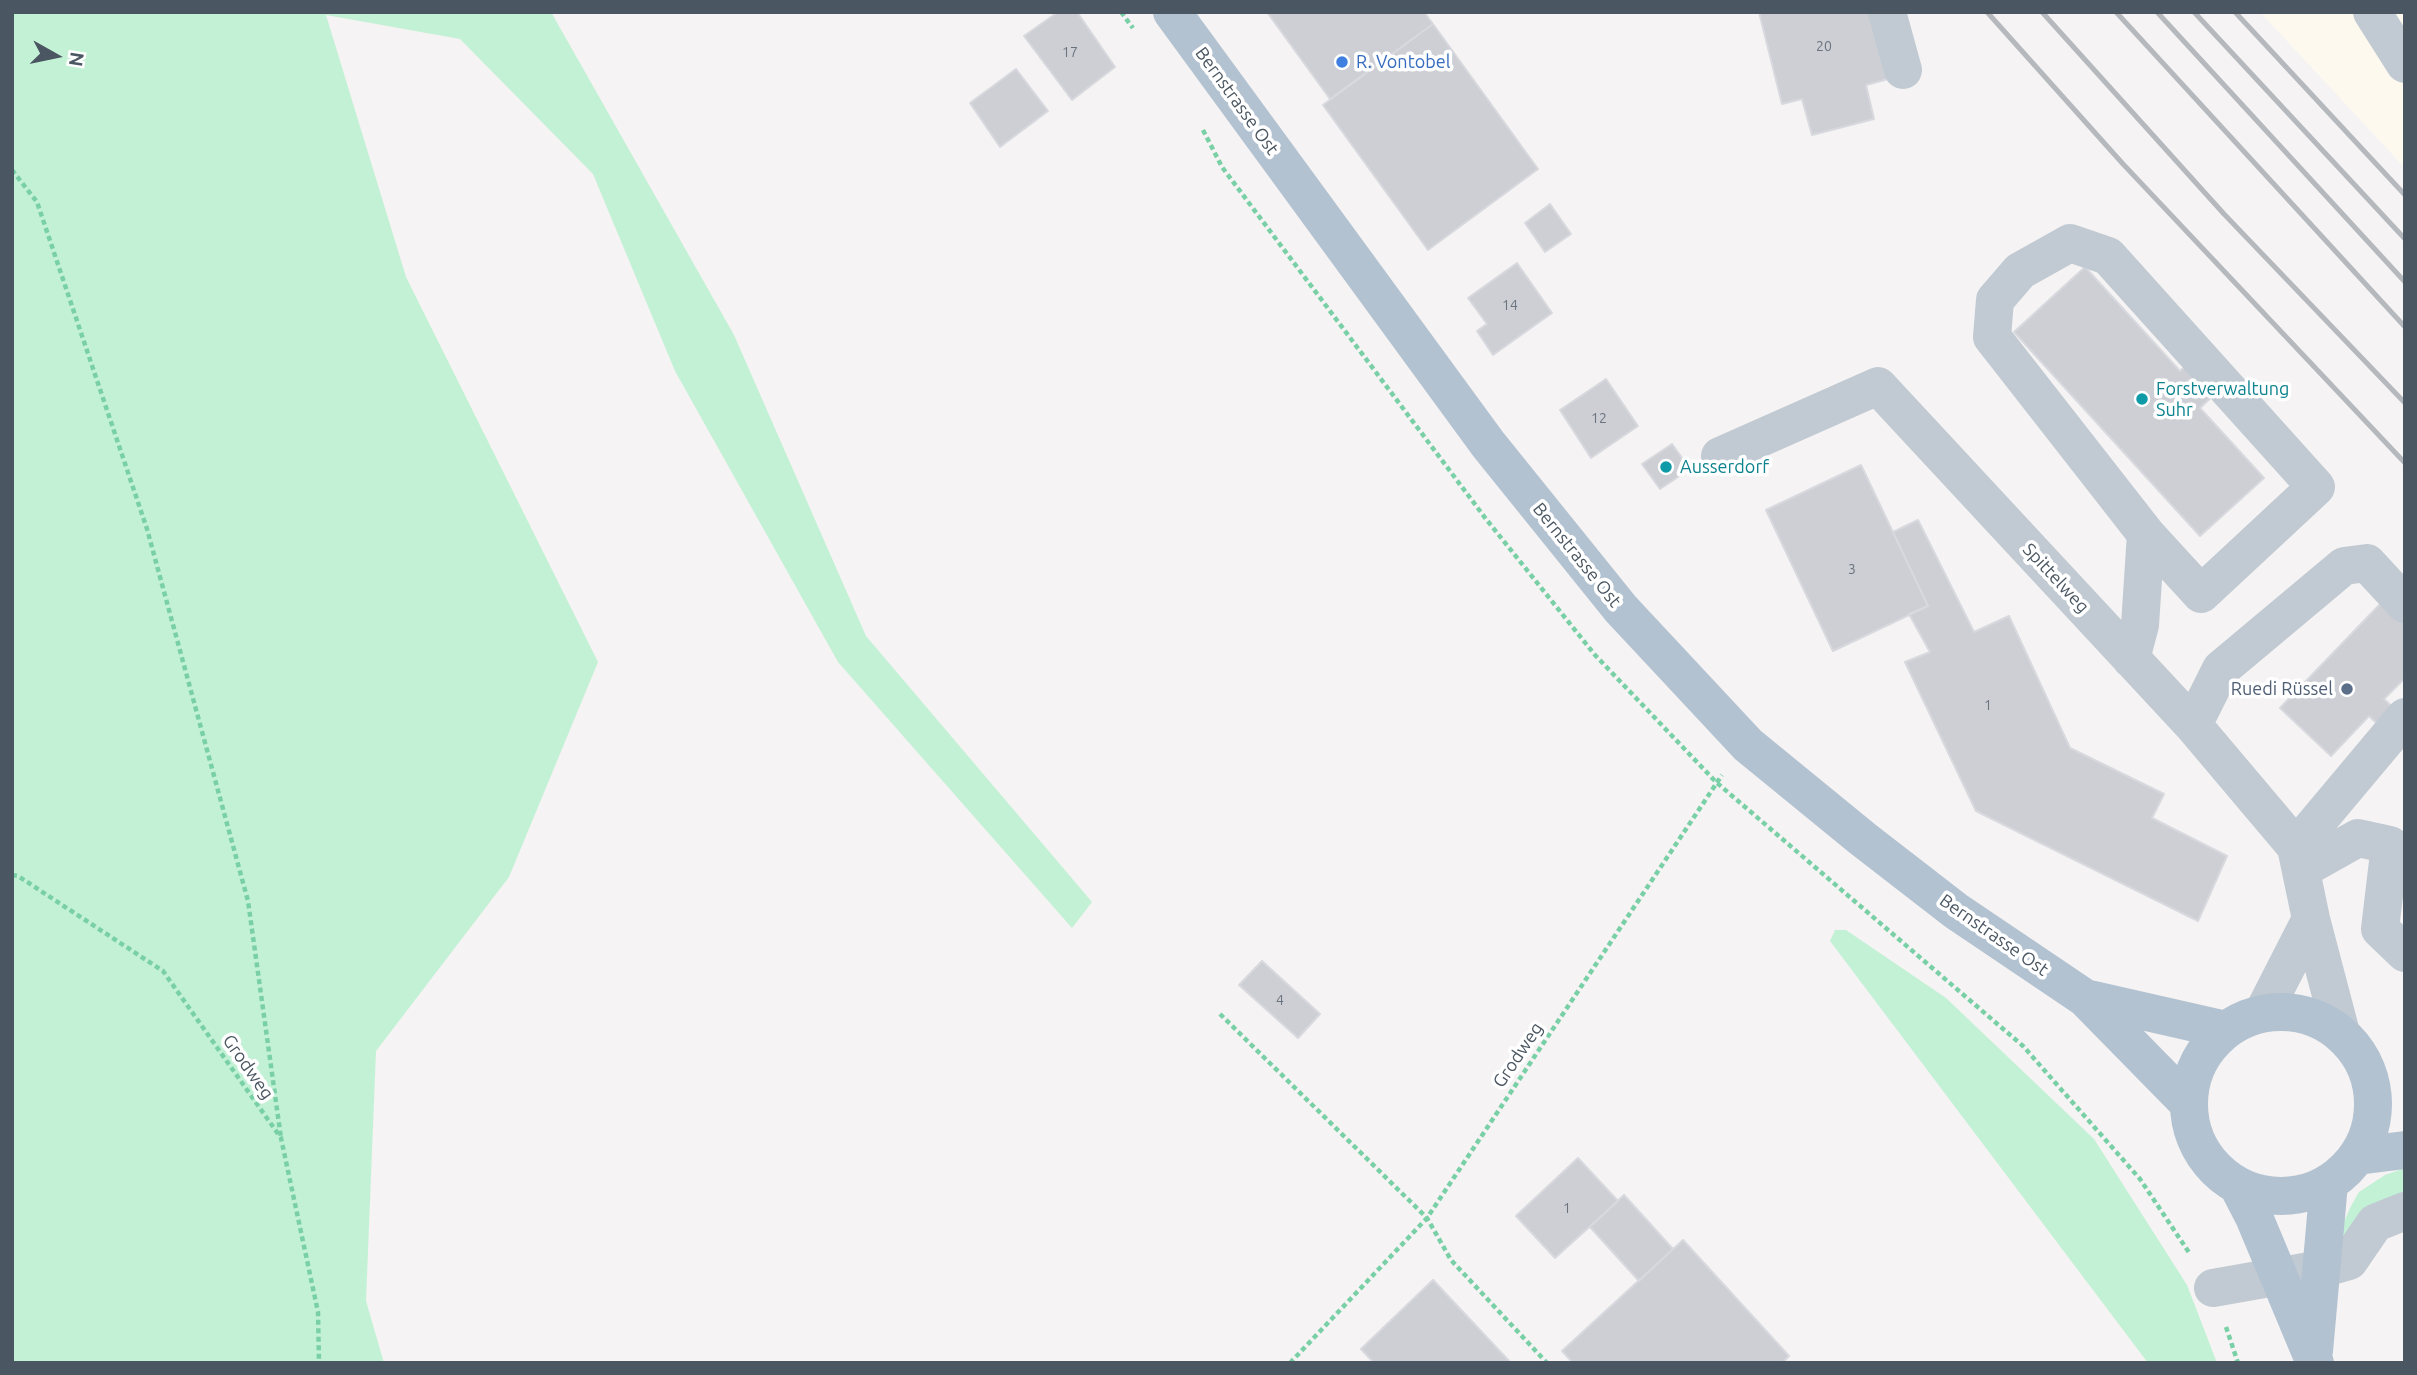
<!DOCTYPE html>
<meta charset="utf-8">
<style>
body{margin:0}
#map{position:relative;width:2417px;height:1375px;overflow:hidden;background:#f5f3f3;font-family:Ubuntu,sans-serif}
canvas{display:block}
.frame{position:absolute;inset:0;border:14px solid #4a5661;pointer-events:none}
.north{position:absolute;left:21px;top:21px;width:70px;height:70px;-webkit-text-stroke:5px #fff;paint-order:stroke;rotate:99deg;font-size:19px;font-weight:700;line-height:28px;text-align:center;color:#4a5661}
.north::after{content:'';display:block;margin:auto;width:24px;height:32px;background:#4a5661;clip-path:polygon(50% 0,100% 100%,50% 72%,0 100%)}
</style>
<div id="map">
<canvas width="2417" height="1375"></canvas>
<div class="frame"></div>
<div class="north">N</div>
</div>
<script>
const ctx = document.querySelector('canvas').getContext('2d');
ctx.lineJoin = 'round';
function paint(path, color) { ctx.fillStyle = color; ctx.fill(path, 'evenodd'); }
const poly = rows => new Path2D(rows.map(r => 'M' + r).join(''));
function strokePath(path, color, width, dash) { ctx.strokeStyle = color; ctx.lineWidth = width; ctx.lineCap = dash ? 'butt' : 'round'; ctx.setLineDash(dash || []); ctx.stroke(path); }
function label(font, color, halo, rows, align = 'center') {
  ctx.font = font + ' Ubuntu,sans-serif'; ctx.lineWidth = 7; ctx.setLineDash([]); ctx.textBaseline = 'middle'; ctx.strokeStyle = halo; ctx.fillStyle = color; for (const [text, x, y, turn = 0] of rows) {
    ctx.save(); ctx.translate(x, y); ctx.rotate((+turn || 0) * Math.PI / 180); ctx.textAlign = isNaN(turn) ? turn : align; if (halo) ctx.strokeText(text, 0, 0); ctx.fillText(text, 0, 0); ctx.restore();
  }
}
const commercial = poly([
 [2260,12,2405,12,2405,168]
]);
const green = poly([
 [12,12,551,12,734,335,866,636,1092,902,1072,928,838,662,675,371,593,174,460,39,326,15,406,277,598,662,509,877,376,1051,366,1301,384,1363,12,1363],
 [1835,930,1846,930,1946,998,2094,1139,2187,1285,2217,1363,2148,1363,1830,941],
 [2405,1168,2405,1200,2347,1239,2340,1231,2351,1206,2359,1192,2385,1175]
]);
const building = poly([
 [1058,12,1077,12,1115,67,1072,100,1024,36,1058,12],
 [1267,12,1424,12,1433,24,1330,99,1267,12],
 [1759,12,1871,12,1888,79,1866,85,1874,119,1812,135,1802,99,1782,104,1759,12],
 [1433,24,1538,169,1428,250,1323,105,1433,24],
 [1016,69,1048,111,1000,147,970,103,1016,69],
 [1550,204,1571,234,1545,252,1525,223,1550,204],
 [1517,263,1552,313,1493,355,1477,331,1487,324,1468,298,1517,263],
 [2085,267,2180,371,2191,361,2218,391,2200,408,2264,478,2200,536,2014,332,2085,267],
 [1606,379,1638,426,1591,458,1560,410,1606,379],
 [1672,444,1690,469,1660,489,1642,464,1672,444],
 [1861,465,1928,606,1833,651,1766,510,1861,465],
 [1918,520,1974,632,2009,616,2070,748,2164,794,2152,818,2227,856,2198,921,1976,811,1905,662,1930,652,1909,614,1928,606,1893,532,1918,520],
 [2383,601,2405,621,2405,678,2384,699,2405,719,2405,750,2369,716,2331,756,2280,708,2383,601],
 [1262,961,1320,1014,1298,1038,1239,985,1262,961],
 [1578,1158,1618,1201,1555,1258,1516,1216,1578,1158],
 [1624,1195,1673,1249,1639,1281,1590,1227,1624,1195],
 [1683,1240,1789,1356,1782,1363,1573,1363,1562,1351,1683,1240],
 [1433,1280,1511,1363,1374,1363,1361,1349,1433,1280]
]);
const path = poly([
 [1121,12,1133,28],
 [1203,130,1222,167,1486,519,1595,655,1716,782,2023,1046,2140,1179,2190,1254],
 [12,170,37,202,147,529,248,901,281,1138],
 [12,875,18,876,163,971,281,1138,318,1312,319,1363],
 [1220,1014,1427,1218,1451,1260,1547,1363],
 [2226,1327,2238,1363],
 [1290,1363,1427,1218,1722,775]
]);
const minor = poly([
 [1887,12,1903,70],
 [2372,12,2405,64],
 [1720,456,1878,386,2193,725,2296,847,2311,919,2341,1033],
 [2131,659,2140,625,2146,534,1992,337,1995,300,2020,271,2070,243,2108,256,2316,487,2201,594,2146,534],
 [2193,725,2221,669,2344,566,2367,563,2405,604],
 [2390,845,2380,929,2405,953],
 [2296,847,2405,717],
 [2301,870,2358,838,2390,845,2405,859],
 [2263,1013,2311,919],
 [2213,1288,2321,1269,2349,1261,2375,1223,2405,1211]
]);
const major = poly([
 [1172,12,1488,444,1621,609,1748,745,1863,839,1956,911,2085,998,2188,1103],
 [2085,998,2226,1030],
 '2189 1104a92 92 0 1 1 184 0a92 92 0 1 1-184 0Z',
 [2357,1156,2405,1150],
 [2238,1186,2254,1217,2315,1363],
 [2314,1351,2329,1183]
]);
const rail = poly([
 [1987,12,2123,164,2405,463],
 [2042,12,2224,214,2405,403],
 [2116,12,2405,327],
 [2157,12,2405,282],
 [2194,12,2405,239],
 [2235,12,2405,195]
]);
const markers = [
 [1342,62,7,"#3f7fe0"],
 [2142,399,7,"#0f9aa8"],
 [1666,467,7,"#0f9aa8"],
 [2347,689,7,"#5c6f8a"]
];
const numberNames = [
 ["20",1824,46],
 ["17",1070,52],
 ["14",1510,305],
 ["12",1599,418],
 ["3",1852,569],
 ["1",1988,705],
 ["4",1280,1000],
 ["1",1567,1208]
];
const shopNames = [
 ["R. Vontobel",1356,62]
];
const streetNames = [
 ["Bernstrasse Ost",1237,101,54],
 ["Bernstrasse Ost",1577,555,51],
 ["Spittelweg",2056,578,47],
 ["Bernstrasse Ost",1994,935,35],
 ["Grodweg",1518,1055,-56],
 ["Grodweg",248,1067,55]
];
const cultureNames = [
 ["Forstverwaltung",2156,389],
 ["Suhr",2156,410],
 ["Ausserdorf",1680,467]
];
const serviceNames = [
 ["Ruedi Rüssel",2333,689]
];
paint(commercial, '#fdf9ef');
paint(green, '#c3f1d5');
paint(building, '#cdcfd5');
strokePath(building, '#d7d9de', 2);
strokePath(path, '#7ad0a6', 4.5, [5, 3.5]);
strokePath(minor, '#c1cad2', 38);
strokePath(major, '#b3c2d1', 38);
strokePath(rail, '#b5b8bd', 5);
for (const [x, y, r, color] of markers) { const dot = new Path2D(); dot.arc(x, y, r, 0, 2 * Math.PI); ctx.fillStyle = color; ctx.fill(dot); strokePath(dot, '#fff', 2.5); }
label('14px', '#6b747e', null, numberNames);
label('18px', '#366cbe', '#fff', shopNames, 'left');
label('18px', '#4a5661', '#fff', streetNames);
label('18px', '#0d838f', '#fff', cultureNames, 'left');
label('18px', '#4e5e75', '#fff', serviceNames, 'right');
</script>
